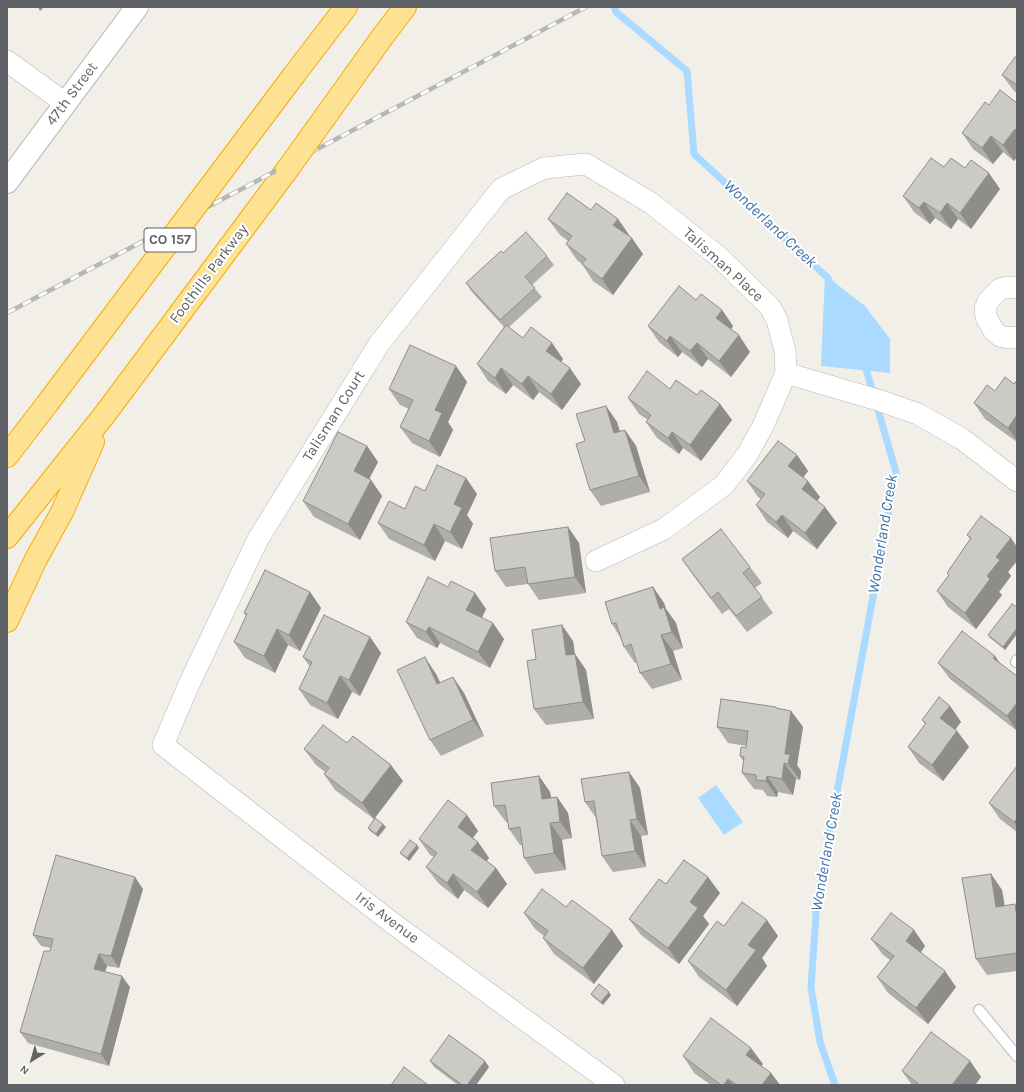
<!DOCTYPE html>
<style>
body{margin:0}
#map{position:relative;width:1024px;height:1092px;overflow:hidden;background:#f1efe8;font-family:Karla,sans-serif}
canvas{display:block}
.frame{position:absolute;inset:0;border:8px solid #5f6368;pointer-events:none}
.north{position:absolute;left:12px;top:1040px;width:40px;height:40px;-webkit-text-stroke:3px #fff;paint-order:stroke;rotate:217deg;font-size:11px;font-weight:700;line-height:16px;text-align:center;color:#5f6368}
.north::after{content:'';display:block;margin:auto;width:14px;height:18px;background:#5f6368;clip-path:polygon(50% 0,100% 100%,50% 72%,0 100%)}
</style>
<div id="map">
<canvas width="1024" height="1092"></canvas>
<div class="frame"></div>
<div class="north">N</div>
</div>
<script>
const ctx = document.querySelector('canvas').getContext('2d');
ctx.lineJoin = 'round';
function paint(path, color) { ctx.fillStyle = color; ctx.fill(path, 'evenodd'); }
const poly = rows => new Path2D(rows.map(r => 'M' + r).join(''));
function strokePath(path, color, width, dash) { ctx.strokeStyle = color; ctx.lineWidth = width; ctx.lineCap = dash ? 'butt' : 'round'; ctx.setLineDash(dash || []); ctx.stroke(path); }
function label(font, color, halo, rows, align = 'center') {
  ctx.font = font + ' Karla,sans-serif'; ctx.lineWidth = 4; ctx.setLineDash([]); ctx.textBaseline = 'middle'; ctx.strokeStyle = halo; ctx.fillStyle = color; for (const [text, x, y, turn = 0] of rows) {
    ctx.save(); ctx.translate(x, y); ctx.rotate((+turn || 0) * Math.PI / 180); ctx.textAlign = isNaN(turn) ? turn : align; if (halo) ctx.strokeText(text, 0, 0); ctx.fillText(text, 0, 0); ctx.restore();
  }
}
const water = poly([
 [825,275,865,306,890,339,890,373,821,366],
 [716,785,743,822,724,835,698,798]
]);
const stream = poly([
 [614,7,616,12,687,71,694,154,828,278,830,283],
 [835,1085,820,1042,811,987,817,901,896,472,864,362]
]);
const lane = poly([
 [1016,662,1017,660],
 [979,1010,1017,1056]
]);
const street = poly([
 [7,61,65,103],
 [1017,288,1008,287,1000,289,988,301,985,309,986,317,994,331,1000,336,1009,338,1017,337],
 [786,373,881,401,918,414,962,439,1017,481],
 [596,561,664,529,724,485,747,455,763,426,786,373,785,351,777,320,770,307,719,257,651,203,586,164,544,168,501,189,379,344,258,539,189,684,163,745,395,925,614,1085]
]);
const secondary = poly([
 [7,182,137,7]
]);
const highway = poly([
 [383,36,405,7],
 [294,75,346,7],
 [7,456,47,404],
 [7,537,105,414,287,170],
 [7,621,36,559,62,512,93,442]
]);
const rail = poly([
 [7,313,586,7]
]);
const highwayBridge = poly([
 [287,170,383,36],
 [47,404,294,75]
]);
const wall = poly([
 [1017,58,1017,93,1014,91,1002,75],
 [1017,103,1017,157,1014,161,1003,152,993,164,973,149,962,133,989,105],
 [944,167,965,168,1000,189,971,229,958,219,951,229,935,218,930,224,914,212,903,196],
 [591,210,618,219,629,235,628,236,643,254,613,295,593,281,582,264,577,260,566,244,568,241,560,235,548,219],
 [503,253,547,256,554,265,532,285,542,297,509,327,523,338,552,343,563,359,561,362,581,384,562,410,539,392,533,400,513,385,506,394,488,381,477,364,504,327,472,292,466,283],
 [696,300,722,310,733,326,731,329,750,352,731,377,708,359,702,367,682,352,678,357,659,342,648,326],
 [456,366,467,382,448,422,453,430,440,457,412,443,400,427,409,409,400,405,389,389],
 [1017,380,1017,442,985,419,974,403,995,391,1014,384],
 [670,389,697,395,720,404,732,420,701,461,683,448,679,454,657,438,646,422,648,420,639,414,628,398],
 [606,406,617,422,620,431,625,430,636,446,650,492,601,506,590,490,585,441],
 [367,446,378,462,369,479,371,480,382,496,360,540,314,517,303,501],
 [797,455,808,471,803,477,820,497,817,501,837,523,817,549,793,531,788,538,767,522,756,505,761,499,758,497,747,481],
 [466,478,477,494,467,515,473,524,462,549,445,541,435,561,389,539,378,523,405,509,425,491],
 [568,527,579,543,586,593,539,600,528,584,506,587,495,571],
 [967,535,1011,538,1017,547,1017,561,1008,572,1011,576,999,592,1002,595,976,629,948,607,937,591,949,575,947,573,970,539],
 [682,559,750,567,762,583,755,588,773,613,747,632,729,609,722,614,693,575],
 [448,587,475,593,486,609,482,617,504,639,490,668,440,643,437,648,417,638,406,622],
 [653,587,664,603,666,609,676,623,683,648,673,651,682,680,652,689,640,673,637,662,635,663,624,647,620,637,612,624],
 [310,592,321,608,300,651,288,645,275,673,245,658,234,642,246,616,244,613],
 [1017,607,1017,634,1005,650,990,638,988,635],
 [370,637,381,653,360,696,352,692,338,719,310,705,299,689,310,667,303,657],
 [573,641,575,654,586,670,594,719,546,725,534,709,536,659],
 [995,656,999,663,1017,676,1017,731,950,679,938,663],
 [436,674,440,683,464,693,484,736,441,756,430,740],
 [950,706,961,722,955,729,957,731,969,747,943,781,919,763,908,747,925,724,922,720],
 [777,709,791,711,803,727,797,765,801,771,800,780,796,779,793,795,778,792,777,797,767,796,763,790,754,789,742,773,744,762,740,756,746,748,746,746,728,743,717,727],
 [347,743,403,781,374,819,335,790,324,774,325,772,316,765,304,749],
 [1017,766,1017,832,1000,819,989,803],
 [629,772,640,788,648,835,641,836,646,867,613,872,602,856,596,818,585,802],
 [539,776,550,792,551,797,557,797,568,813,572,838,562,840,566,870,535,874,524,858,522,845,520,845,509,829,508,822,506,822,494,806],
 [467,815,478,831,473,838,478,842,489,858,486,861,496,868,507,884,488,908,464,890,458,899,438,883,426,867,434,857,430,855,419,839],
 [386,827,378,837,370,831,368,828],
 [419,848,409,861,403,856,400,853],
 [991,874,1002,890,1005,906,1017,907,1017,971,987,975,976,959],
 [666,884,720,893,703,916,709,924,679,964,641,935,629,919],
 [143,889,119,968,107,966,105,972,130,987,109,1066,28,1043,20,1032,51,948,41,946,33,935],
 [566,907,612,930,623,946,594,984,554,954,543,938,544,936,535,929,524,913],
 [724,926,778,936,762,958,767,966,737,1006,699,977,688,961],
 [914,930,925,946,921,952,956,987,928,1024,888,993,877,977,890,960,883,955,871,939],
 [591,994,611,995,603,1005,593,997],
 [683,1056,763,1064,761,1066,771,1073,780,1085,711,1085,694,1073],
 [430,1061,489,1067,476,1085,458,1085,434,1067],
 [970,1061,981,1077,975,1085,912,1085,902,1071]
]);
const shadedWall = poly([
 [38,7,44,7,40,11],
 [1015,129,1017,132,1017,157,1014,161,1003,145],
 [991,136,1003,152,993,164,982,148],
 [989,173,1000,189,971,229,960,213],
 [924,202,935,218,930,224,919,208],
 [947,203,958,219,951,229,940,213],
 [618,219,629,235,625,241,613,225],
 [632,238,643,254,613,295,602,279],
 [722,310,733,326,728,334,716,318],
 [739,335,750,352,731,377,719,361],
 [670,336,682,352,678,357,667,341],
 [552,343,563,359,558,367,546,351],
 [697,343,708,359,702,367,690,351],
 [456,366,467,382,448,422,453,430,440,457,429,441,435,410],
 [501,368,513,385,506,394,495,378],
 [570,368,581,384,562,410,551,394],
 [528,376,539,392,533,400,522,384],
 [720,404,732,420,701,461,690,445],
 [606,406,617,422,625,449,614,433],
 [1017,415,1017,441,1008,428],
 [625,430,636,446,650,492,639,476],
 [672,432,683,448,679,454,668,438],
 [367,446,378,462,365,487,354,471],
 [797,455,808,471,800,482,788,466],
 [466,478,477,494,467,515,473,524,462,549,450,532,454,504],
 [371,480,382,496,360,540,348,524],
 [808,481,820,497,814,505,802,489],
 [825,507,837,523,817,549,805,533],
 [782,515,793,531,788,538,776,522],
 [434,524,445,541,435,561,424,545],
 [568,527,579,543,586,593,575,577],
 [1011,538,1017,547,1017,561,1008,572,1011,576,999,592,1002,595,976,629,965,613,987,576,996,557],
 [653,587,664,603,666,609,676,623,683,648,672,632,660,609],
 [310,592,321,608,300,651,289,635],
 [475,593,486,609,478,626,466,610],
 [493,623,504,639,490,668,478,652],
 [562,625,573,641,577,671,566,655],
 [429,627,440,643,437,648,426,632],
 [1017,628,1017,634,1005,650,1003,647],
 [277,629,288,645,275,673,264,656],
 [661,635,673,651,682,680,671,664],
 [370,637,381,653,360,696,349,680],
 [575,654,586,670,594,719,583,702],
 [995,656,1006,672,993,658],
 [425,657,436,674,449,700,437,684],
 [340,676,352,692,338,719,327,703],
 [453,677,464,693,484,736,473,720],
 [1017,703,1017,731,1007,716],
 [950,706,961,722,952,734,940,718],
 [791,711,803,727,797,765,801,771,800,780,788,764,785,754],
 [957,731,969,747,943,781,932,765],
 [784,763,796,779,793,795,782,779],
 [391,765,403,781,374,819,362,803],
 [629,772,640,788,648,835,637,819],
 [539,776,550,792,554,815,542,799],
 [767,776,778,792,777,797,766,781],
 [557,797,568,813,572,838,560,822],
 [467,815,478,831,469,843,458,827],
 [1017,819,1017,826,1014,822],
 [630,820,641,836,646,867,635,851],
 [550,823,562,840,566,870,554,853],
 [383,824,386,827,378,837,376,834],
 [478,842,489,858,483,866,471,850],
 [417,845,419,848,409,861,407,858],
 [496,868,507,884,488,908,477,892],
 [453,874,464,890,458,899,447,883],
 [991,874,1002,890,1007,923,996,907],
 [135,877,143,889,119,968,111,956],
 [708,877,720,893,703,916,709,924,679,964,668,948,690,902],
 [1015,904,1017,907,1017,918],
 [767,920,778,936,762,958,767,966,737,1006,726,990,748,945],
 [612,930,623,946,594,984,583,968],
 [914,930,925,946,917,957,906,941],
 [99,954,107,966,102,981,94,969],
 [945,971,956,987,928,1024,916,1008],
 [122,976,130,987,109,1066,101,1054],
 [609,992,611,995,603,1005,601,1002],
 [751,1048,763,1064,757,1071,746,1055],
 [485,1061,489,1067,476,1085,467,1085],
 [970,1061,981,1077,975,1085,952,1085],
 [771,1073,780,1085,762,1085],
 [728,1079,733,1085,724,1085]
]);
const building = poly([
 [1015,57,1017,58,1017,85,1002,75,1015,57],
 [1000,90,1017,103,1017,131,1015,129,1003,145,991,136,982,148,962,133,985,102,989,105,1000,90],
 [931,158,944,167,951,158,965,168,971,160,989,173,960,213,947,203,940,213,924,202,919,208,903,196,931,158],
 [567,193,591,210,596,203,618,219,613,225,632,238,602,279,582,264,586,259,566,244,572,236,548,219,567,193],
 [526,232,547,256,525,277,535,288,500,320,466,283,501,251,503,253,526,232],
 [679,286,696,300,701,294,722,310,716,318,739,335,719,361,697,343,690,351,670,336,667,341,648,326,679,286],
 [506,325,523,338,531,327,552,343,546,351,570,368,551,394,528,376,522,384,501,368,495,378,477,364,506,325],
 [410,345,456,366,435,410,442,413,429,441,400,427,413,400,389,389,410,345],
 [647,371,670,389,676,380,697,395,701,390,720,404,690,445,672,432,668,438,646,422,651,415,628,398,647,371],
 [1005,377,1014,384,1017,380,1017,415,1008,428,974,403,987,385,995,391,1005,377],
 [606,406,614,433,625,430,639,476,590,490,576,444,585,441,576,414,606,406],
 [338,432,367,446,354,471,371,480,348,524,303,501,338,432],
 [778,441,797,455,788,466,808,481,802,489,825,507,805,533,782,515,776,522,756,505,765,494,747,481,778,441],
 [437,465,466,478,454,504,462,508,450,532,434,524,424,545,378,523,389,501,405,509,415,486,425,491,437,465],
 [981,516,1011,538,996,557,1000,560,987,576,990,579,965,613,937,591,949,575,947,573,971,538,967,535,981,516],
 [568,527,575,577,528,584,525,567,495,571,490,538,568,527],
 [721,529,750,567,743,573,762,597,736,616,718,592,711,598,682,559,721,529],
 [265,570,310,592,289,635,277,629,264,656,234,642,247,614,244,613,265,570],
 [428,577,448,587,451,581,475,593,466,610,493,623,478,652,429,627,426,632,406,622,428,577],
 [653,587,660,609,664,607,672,632,661,635,671,664,640,673,631,644,624,647,616,623,612,624,605,602,653,587],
 [1012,604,1017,607,1017,628,1003,647,988,635,1012,604],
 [324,615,370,637,349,680,340,676,327,703,299,689,312,662,303,657,324,615],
 [562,625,566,655,575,654,583,702,534,709,527,661,536,659,532,630,562,625],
 [962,631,995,656,993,658,1017,676,1017,703,1007,716,938,663,962,631],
 [425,657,437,684,453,677,473,720,430,740,397,670,425,657],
 [939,697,950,706,940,718,957,731,932,765,908,747,926,723,922,720,939,697],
 [721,699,776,707,776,708,791,711,785,754,790,754,788,764,784,763,782,779,767,776,766,781,756,780,756,775,742,773,744,757,740,756,741,747,746,748,748,731,717,727,721,699],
 [323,725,347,743,353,736,391,765,362,803,324,774,329,768,304,749,323,725],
 [1017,766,1017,819,1014,822,989,803,1017,766],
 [629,772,637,819,630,820,635,851,602,856,594,801,585,802,581,779,629,772],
 [539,776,542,799,557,797,560,822,550,823,554,853,524,858,520,827,509,829,505,805,494,806,491,783,539,776],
 [448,800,467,815,458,827,478,842,471,850,496,868,477,892,453,874,447,883,426,867,437,853,419,839,448,800],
 [375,818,383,824,376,834,368,828,375,818],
 [410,840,417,845,407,858,400,853,410,840],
 [56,855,135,877,111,956,99,954,94,969,122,976,101,1054,20,1032,44,951,50,951,53,939,33,935,56,855],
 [684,860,708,877,690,902,698,908,668,948,629,919,659,879,666,884,684,860],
 [991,874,996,907,1015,904,1017,918,1017,953,976,959,962,878,991,874],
 [542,889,566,907,572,900,612,930,583,968,543,938,548,931,524,913,542,889],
 [742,902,767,920,748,945,756,950,726,990,688,961,717,921,724,926,742,902],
 [891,913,914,930,906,941,945,971,916,1008,877,977,894,956,871,939,891,913],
 [599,984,609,992,601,1002,591,994,599,984],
 [711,1018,751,1048,746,1055,771,1073,762,1085,737,1085,728,1079,724,1085,721,1085,683,1056,711,1018],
 [931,1032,970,1061,952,1085,920,1085,902,1071,931,1032],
 [449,1035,485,1061,467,1085,462,1085,430,1061,449,1035],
 [404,1067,428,1085,391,1085,404,1067]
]);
const shields = [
 [170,240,52]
];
const shieldNames = [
 ["CO 157",170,240]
];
const streetNames = [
 ["47th Street",72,94,-53],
 ["Talisman Place",723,265,42],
 ["Foothills Parkway",209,274,-53],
 ["Talisman Court",334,416,-58],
 ["Iris Avenue",387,918,37]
];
const waterNames = [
 ["Wonderland Creek",770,224,43],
 ["Wonderland Creek",883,534,-81],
 ["Wonderland Creek",827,852,-80]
];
paint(water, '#aadaff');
strokePath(stream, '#aadaff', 7);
strokePath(lane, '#b5b8bc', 12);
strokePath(street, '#b5b8bc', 22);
strokePath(secondary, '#b6babf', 24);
strokePath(highway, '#f9ab00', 24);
strokePath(lane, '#fff', 10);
strokePath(street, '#fff', 21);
strokePath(secondary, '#fff', 22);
strokePath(highway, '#fde293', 22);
strokePath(rail, '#b6b7b8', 4.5);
strokePath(rail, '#fff', 3, [9]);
strokePath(highwayBridge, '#f9ab00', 24, []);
strokePath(highwayBridge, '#fde293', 22);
paint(wall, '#afaea9');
paint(shadedWall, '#8f8d8a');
paint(building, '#cccac5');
strokePath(building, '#8f8d8a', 1);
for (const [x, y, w] of shields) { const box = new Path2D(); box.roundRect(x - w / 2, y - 12, w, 24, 3); ctx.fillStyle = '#fff'; ctx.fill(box); strokePath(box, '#5f6368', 1); }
label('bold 14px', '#5f6368', null, shieldNames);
label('15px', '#5f6368', '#fff', streetNames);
label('italic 16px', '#4174aa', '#fff', waterNames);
</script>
